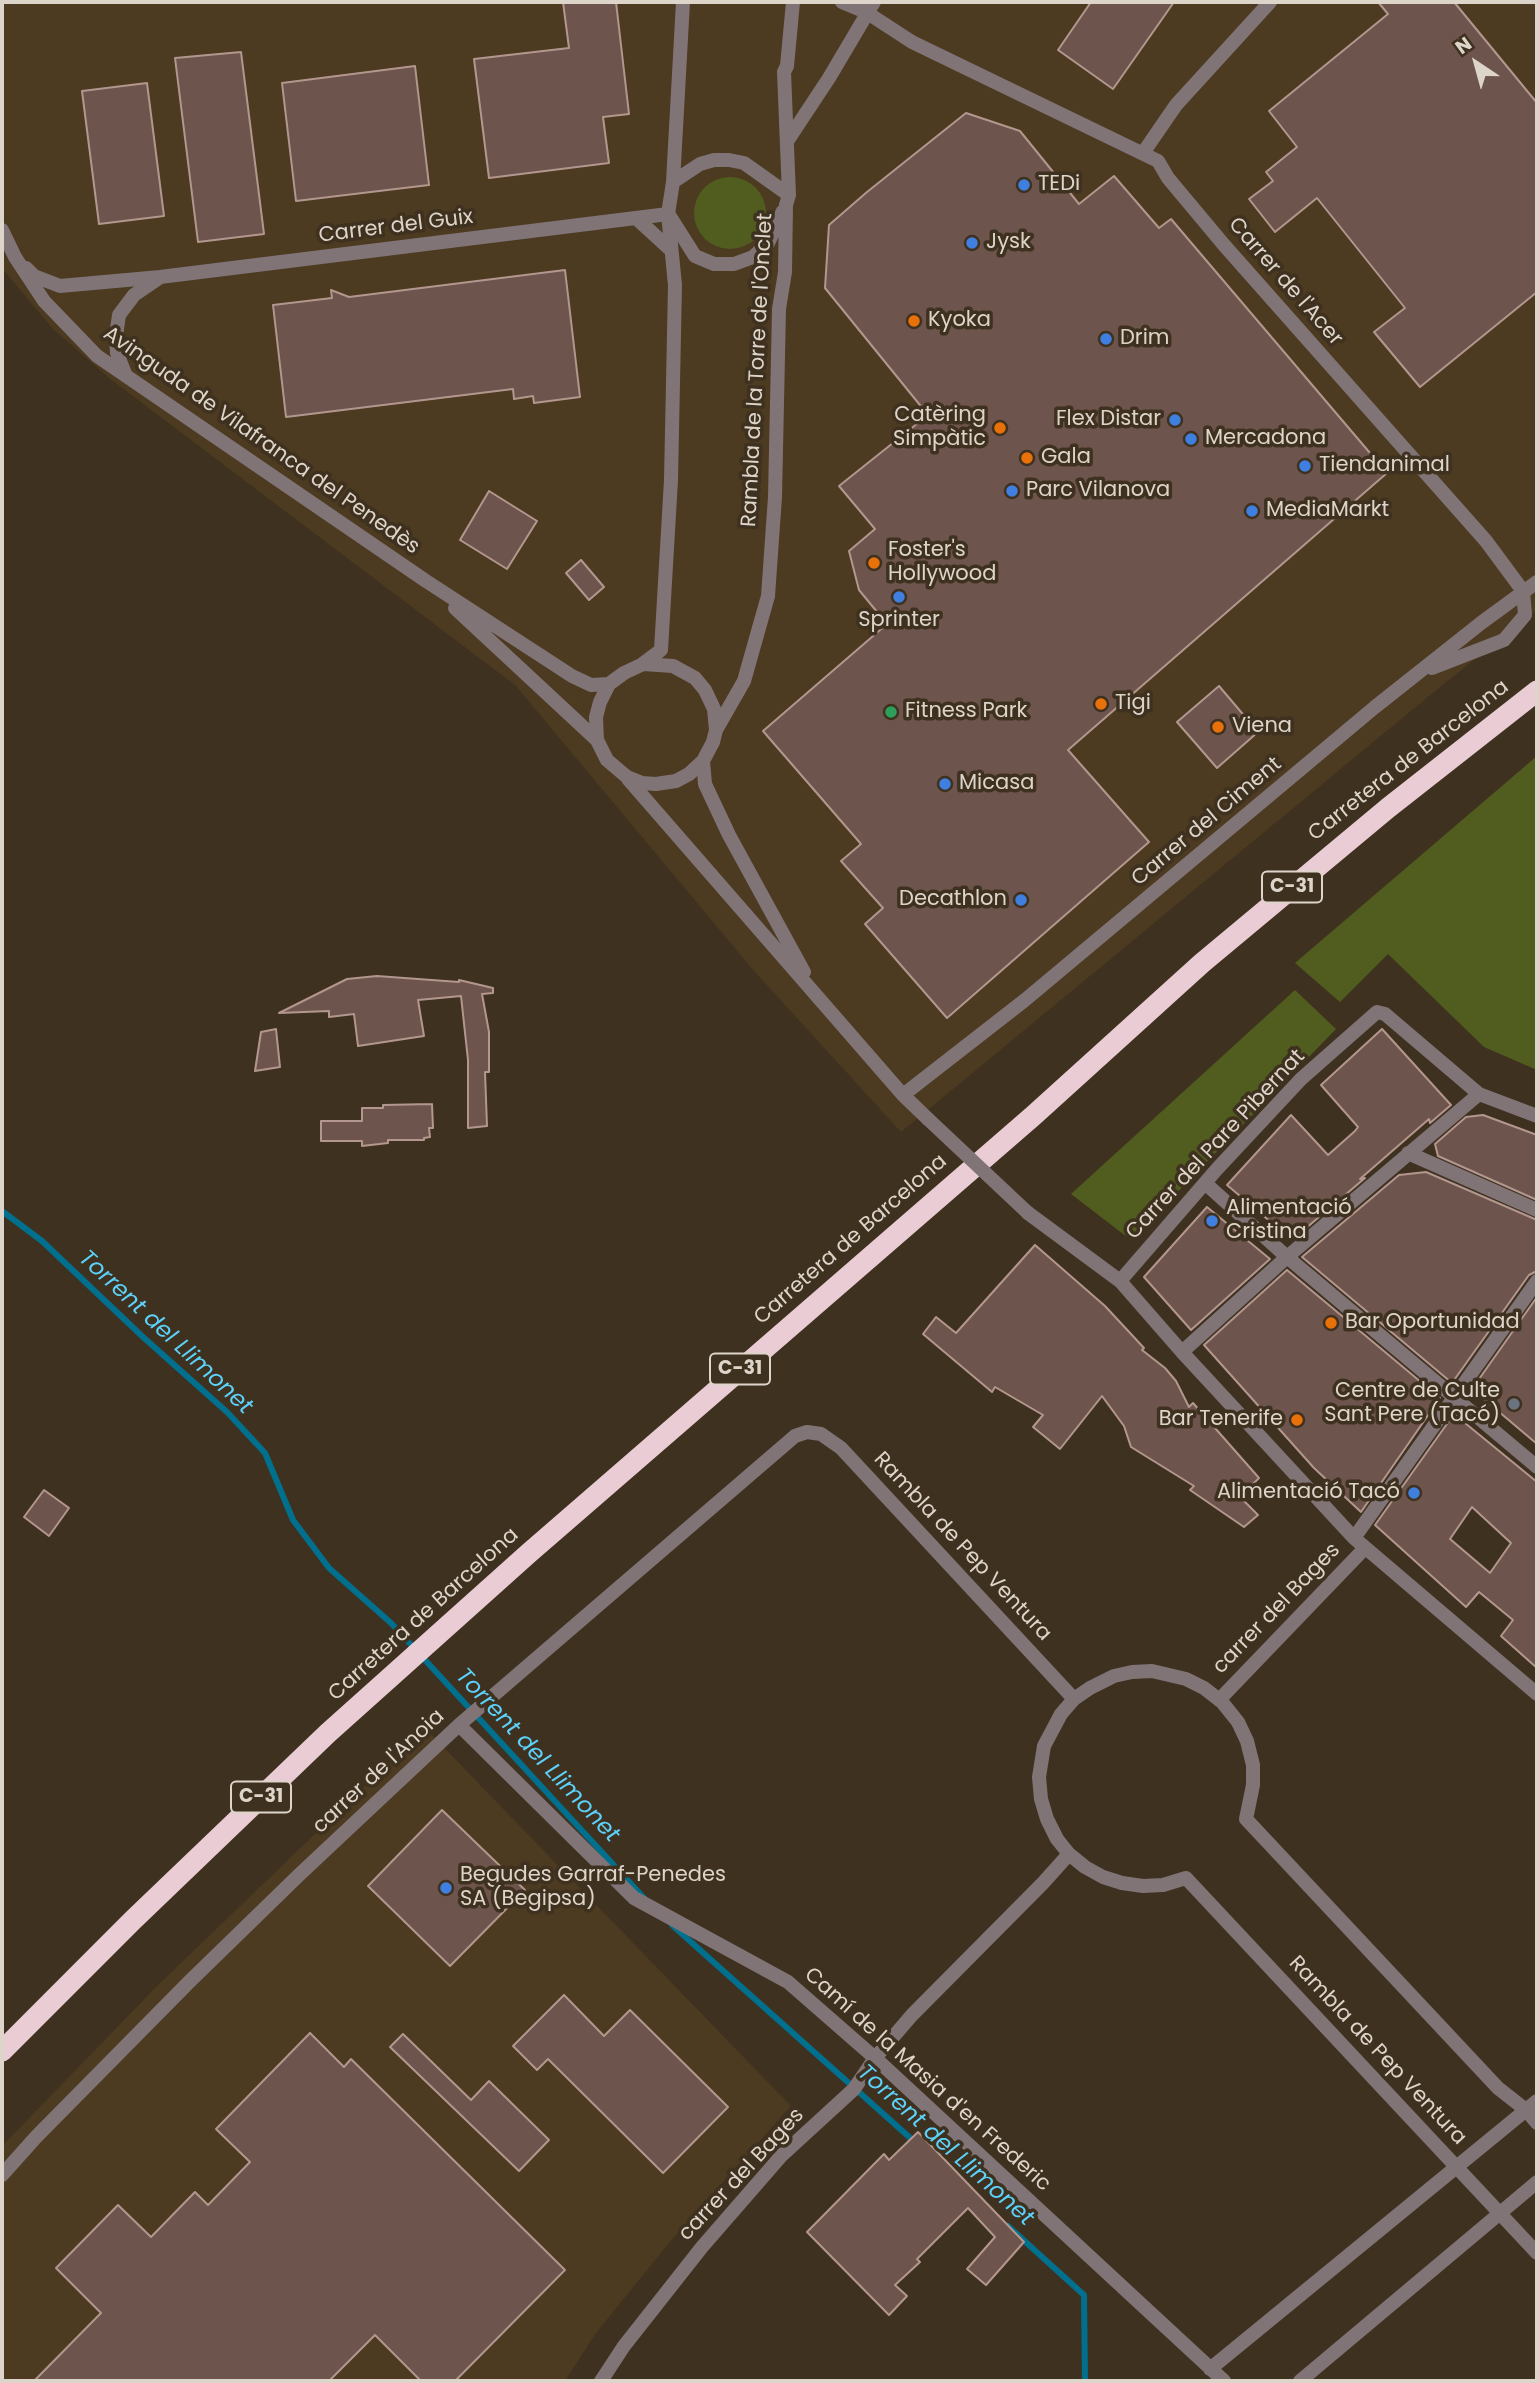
<!DOCTYPE html>
<meta charset="utf-8">
<style>
body{margin:0}
#map{position:relative;width:1539px;height:2383px;overflow:hidden;background:#3f311f;font-family:Poppins,sans-serif}
canvas{display:block}
.frame{position:absolute;inset:0;border:4px solid #ded5ca;pointer-events:none}
.north{position:absolute;left:1441px;top:28px;width:70px;height:70px;-webkit-text-stroke:5px #3f311f;paint-order:stroke;rotate:324deg;font-size:19px;font-weight:700;line-height:28px;text-align:center;color:#ded5ca}
.north::after{content:'';display:block;margin:auto;width:24px;height:32px;background:#ded5ca;clip-path:polygon(50% 0,100% 100%,50% 72%,0 100%)}
</style>
<div id="map">
<canvas width="1539" height="2383"></canvas>
<div class="frame"></div>
<div class="north">N</div>
</div>
<script>
const ctx = document.querySelector('canvas').getContext('2d');
ctx.lineJoin = 'round';
function paint(path, color) { ctx.fillStyle = color; ctx.fill(path, 'evenodd'); }
const poly = rows => new Path2D(rows.map(r => 'M' + r).join(''));
function strokePath(path, color, width, dash) { ctx.strokeStyle = color; ctx.lineWidth = width; ctx.lineCap = dash ? 'butt' : 'round'; ctx.setLineDash(dash || []); ctx.stroke(path); }
function label(font, color, halo, rows, align = 'center') {
  ctx.font = font + ' Poppins,sans-serif'; ctx.lineWidth = 7; ctx.setLineDash([]); ctx.textBaseline = 'middle'; ctx.strokeStyle = halo; ctx.fillStyle = color; for (const [text, x, y, turn = 0] of rows) {
    ctx.save(); ctx.translate(x, y); ctx.rotate((+turn || 0) * Math.PI / 180); ctx.textAlign = isNaN(turn) ? turn : align; if (halo) ctx.strokeText(text, 0, 0); ctx.fillText(text, 0, 0); ctx.restore();
  }
}
const built = poly([
 [2,2,1537,2,1537,610,1440,687,901,1132,754,971,515,685,109,378,52,328,2,268],
 [425,1728,791,2106,669,2243,596,2333,565,2381,2,2381,2,2146,156,1987]
]);
const green = poly([
 '694 213a36 36 0 1 1 72 0a36 36 0 1 1-72 0Z',
 [1537,756,1537,1070,1484,1047,1388,954,1340,1002,1295,963],
 [1295,990,1336,1029,1131,1240,1071,1194]
]);
const stream = poly([
 [2,1211,42,1241,143,1337,227,1412,265,1453,293,1520,329,1568,391,1623,644,1898],
 [672,1925,917,2144],
 [1008,2226,1084,2295,1085,2381]
]);
const building = poly([
 [563,2,616,2,629,114,603,117,609,163,489,178,474,59,569,48,563,2],
 [1091,2,1174,2,1113,89,1058,50,1091,2],
 [1378,2,1454,2,1537,103,1537,292,1420,387,1374,332,1405,308,1317,198,1275,232,1249,199,1273,181,1266,172,1297,147,1269,111,1388,14,1378,2],
 [241,52,264,234,198,242,175,58,241,52],
 [415,66,429,185,296,201,282,83,415,66],
 [147,83,164,216,99,224,82,91,147,83],
 [966,113,1020,131,1079,204,1114,176,1159,228,1171,219,1387,473,1068,750,1149,842,947,1018,865,924,883,908,841,861,861,844,763,731,887,624,859,590,849,551,875,529,839,486,928,415,825,288,829,225,867,192,966,113],
 [565,270,580,397,534,403,533,396,514,399,513,389,286,417,273,305,332,298,331,290,349,297,565,270],
 [489,491,537,521,507,569,460,540,489,491],
 [581,560,604,587,589,600,566,573,581,560],
 [1219,686,1258,732,1217,768,1177,722,1219,686],
 [377,976,459,982,459,980,493,988,493,993,482,994,489,1032,489,1072,485,1072,487,1126,468,1128,468,1060,461,996,418,1000,424,1036,358,1046,354,1014,329,1017,329,1011,279,1013,347,979,377,976],
 [276,1029,280,1067,255,1071,261,1032,276,1029],
 [1382,1029,1451,1105,1430,1123,1429,1119,1360,1179,1365,1178,1292,1240,1227,1185,1291,1115,1328,1155,1355,1131,1358,1127,1321,1085,1382,1029],
 [432,1104,433,1128,429,1128,430,1137,424,1138,424,1140,388,1140,388,1143,362,1146,362,1141,321,1141,321,1121,362,1121,362,1108,383,1108,383,1105,432,1104],
 [1483,1115,1537,1135,1537,1200,1438,1156,1435,1144,1466,1117,1483,1115],
 [1426,1172,1537,1220,1537,1271,1529,1275,1452,1383,1302,1257,1399,1175,1426,1172],
 [1207,1207,1270,1259,1191,1330,1144,1277,1207,1207],
 [1035,1245,1105,1306,1144,1348,1142,1350,1165,1368,1176,1381,1189,1407,1193,1403,1259,1478,1240,1497,1258,1515,1244,1527,1190,1490,1194,1486,1131,1447,1124,1426,1102,1396,1060,1449,1033,1427,1043,1415,995,1387,992,1392,923,1334,936,1317,956,1333,1035,1245],
 [1287,1270,1440,1398,1361,1512,1314,1468,1204,1345,1287,1270],
 [1537,1297,1537,1444,1472,1389,1537,1297],
 [1454,1414,1537,1482,1537,1668,1501,1636,1513,1620,1479,1592,1466,1607,1375,1525,1454,1414],
 [1472,1507,1511,1543,1490,1573,1450,1539,1472,1507],
 [44,1490,69,1508,49,1536,24,1517,44,1490],
 [442,1810,525,1890,450,1966,368,1886,442,1810],
 [564,1995,604,2036,630,2010,728,2107,663,2173,548,2059,537,2070,513,2046,564,1995],
 [310,2033,344,2067,351,2059,565,2270,455,2381,421,2381,375,2335,329,2381,34,2381,101,2313,56,2268,118,2205,151,2237,195,2192,208,2205,250,2162,216,2129,310,2033],
 [403,2034,471,2100,489,2081,549,2140,519,2171,390,2047,403,2034],
 [918,2132,1024,2242,986,2285,967,2269,995,2237,968,2208,917,2259,920,2262,895,2285,907,2296,889,2315,807,2232,884,2154,889,2160,918,2132]
]);
const street = poly([
 [842,2,866,12,912,42,1158,161,1168,178,1224,245,1486,541,1523,591],
 [788,140,829,78,874,2],
 [1143,153,1176,105,1270,2],
 [673,182,700,164,714,160,729,160,744,163,789,195],
 [669,215,695,256,714,264,734,264,753,257,768,243,783,211],
 [636,218,671,250],
 [2,230,15,257,44,301,97,356,426,581,572,676,591,685,609,684],
 [26,268,34,276,60,286,160,277,668,214],
 [126,376,117,353,116,336,119,315,134,295,159,278],
 [455,608,597,740],
 [643,664,673,666,695,678,705,690,714,709,716,730,713,742,703,761,689,774,676,781,656,784,642,783,627,777,607,760,597,740,596,717,600,702,609,684,624,673,641,665,661,650,671,480,675,285,668,214,673,182,683,2],
 [1432,668,1504,640,1525,615,1523,591],
 [716,730,744,681,768,596,775,497,779,309,785,272,786,205,789,195,784,72,787,66,793,2],
 [703,761,705,784,729,835,804,972],
 [628,779,903,1095,928,1119],
 [903,1095,1025,1000,1375,707,1481,623,1537,582],
 [1408,1153,1537,1210],
 [1205,1183,1287,1257,1537,1467],
 [1028,1213,1120,1281,1182,1352,1354,1538,1537,1694],
 [1120,1281,1217,1169,1301,1079,1377,1012,1385,1014,1479,1094,1537,1116],
 [1182,1352,1287,1257,1479,1094],
 [1354,1538,1537,1281],
 [1219,1700,1365,1548],
 [459,1725,634,1898,788,1982,875,2058,1224,2381],
 [1537,2123,1526,2110,1498,2088,1246,1819,1253,1785,1253,1765,1247,1741,1238,1722,1222,1702,1204,1688,1186,1679,1152,1671,1132,1672,1114,1676,1090,1688,1074,1699,1061,1714,1044,1746,1039,1777,1041,1799,1047,1819,1057,1839,1069,1854,1085,1867,1103,1877,1122,1883,1143,1886,1163,1885,1186,1878,1537,2253],
 [2,2175,36,2137,189,1982,300,1874,459,1725,795,1436,807,1432,821,1434,841,1448,1074,1699],
 [1210,2369,1537,2101],
 [601,2381,624,2346,702,2247,782,2155,854,2089,875,2058,912,2015,1043,1883,1069,1854],
 [1300,2381,1537,2182]
]);
const highway = poly([
 [2,2051,133,1920,328,1733,529,1553,1033,1116,1202,963,1388,808,1537,691]
]);
const streetBridge = poly([
 [928,1119,1028,1213]
]);
const markers = [
 [1024,185,7,"#3f7fe0"],
 [972,243,7,"#3f7fe0"],
 [914,321,7,"#e8710a"],
 [1106,339,7,"#3f7fe0"],
 [1175,420,7,"#3f7fe0"],
 [1000,428,7,"#e8710a"],
 [1191,439,7,"#3f7fe0"],
 [1027,458,7,"#e8710a"],
 [1305,466,7,"#3f7fe0"],
 [1012,491,7,"#3f7fe0"],
 [1252,511,7,"#3f7fe0"],
 [874,563,7,"#e8710a"],
 [899,597,7,"#3f7fe0"],
 [1101,704,7,"#e8710a"],
 [891,712,7,"#2e9e5b"],
 [1218,727,7,"#e8710a"],
 [945,784,7,"#3f7fe0"],
 [1021,900,7,"#3f7fe0"],
 [1212,1221,7,"#3f7fe0"],
 [1331,1323,7,"#e8710a"],
 [1514,1404,7,"#6b7280"],
 [1297,1420,7,"#e8710a"],
 [1414,1493,7,"#3f7fe0"],
 [446,1888,7,"#3f7fe0"]
];
const shields = [
 [1292,887,60],
 [740,1369,60],
 [261,1797,60]
];
const shieldNames = [
 ["C-31",1292,887],
 ["C-31",740,1369],
 ["C-31",261,1797]
];
const poiNames = [
 ["TEDi",1038,185],
 ["Jysk",986,243],
 ["Kyoka",928,321],
 ["Drim",1120,339],
 ["Catèring",986,416,"right"],
 ["Simpàtic",986,440,"right"],
 ["Flex Distar",1161,420,"right"],
 ["Mercadona",1205,439],
 ["Gala",1041,458],
 ["Tiendanimal",1319,466],
 ["Parc Vilanova",1026,491],
 ["MediaMarkt",1266,511],
 ["Foster's",888,551],
 ["Hollywood",888,575],
 ["Sprinter",899,621,"center"],
 ["Tigi",1115,704],
 ["Fitness Park",905,712],
 ["Viena",1232,727],
 ["Micasa",959,784],
 ["Decathlon",1007,900,"right"],
 ["Alimentació",1226,1209],
 ["Cristina",1226,1233],
 ["Bar Oportunidad",1345,1323],
 ["Centre de Culte",1500,1392,"right"],
 ["Sant Pere (Tacó)",1500,1416,"right"],
 ["Bar Tenerife",1283,1420,"right"],
 ["Alimentació Tacó",1400,1493,"right"],
 ["Begudes Garraf-Penedes",460,1876],
 ["SA (Begipsa)",460,1900]
];
const streetNames = [
 ["Carrer del Guix",396,227,-7],
 ["Carrer de l'Acer",1285,282,49],
 ["Rambla de la Torre de l'Onclet",758,370,-87],
 ["Avinguda de Vilafranca del Penedès",261,441,35],
 ["Carretera de Barcelona",1409,761,-38],
 ["Carrer del Ciment",1207,822,-40],
 ["Carrer del Pare Pibernat",1216,1145,-47],
 ["Carretera de Barcelona",851,1240,-41],
 ["Rambla de Pep Ventura",962,1547,47],
 ["carrer del Bages",1277,1609,-46],
 ["Carretera de Barcelona",424,1615,-42],
 ["carrer de l'Anoia",379,1772,-43],
 ["Rambla de Pep Ventura",1377,2051,47],
 ["Camí de la Masia d'en Frederic",927,2080,42],
 ["carrer del Bages",742,2175,-47]
];
const waterNames = [
 ["Torrent del Llimonet",165,1333,43],
 ["Torrent del Llimonet",537,1756,47],
 ["Torrent del Llimonet",945,2146,42]
];
paint(built, '#4c3a21');
paint(green, '#515d1f');
strokePath(stream, '#01708e', 6);
paint(building, '#6d544c');
strokePath(building, '#b3978e', 2);
strokePath(street, '#807477', 14);
strokePath(highway, '#eaccd4', 21);
strokePath(streetBridge, '#807477', 14);
for (const [x, y, r, color] of markers) { const dot = new Path2D(); dot.arc(x, y, r, 0, 2 * Math.PI); ctx.fillStyle = color; ctx.fill(dot); strokePath(dot, '#3f311f', 2.5); }
for (const [x, y, w] of shields) { const box = new Path2D(); box.roundRect(x - w / 2, y - 15.5, w, 31, 5); ctx.fillStyle = '#3f311f'; ctx.fill(box); strokePath(box, '#ded5ca', 2); }
label('bold 19px', '#ded5ca', null, shieldNames);
label('21px', '#ded5ca', '#3f311f', poiNames, 'left');
label('21px', '#ded5ca', '#3f311f', streetNames);
label('italic 23px', '#5cd1fa', '#3f311f', waterNames);
</script>
